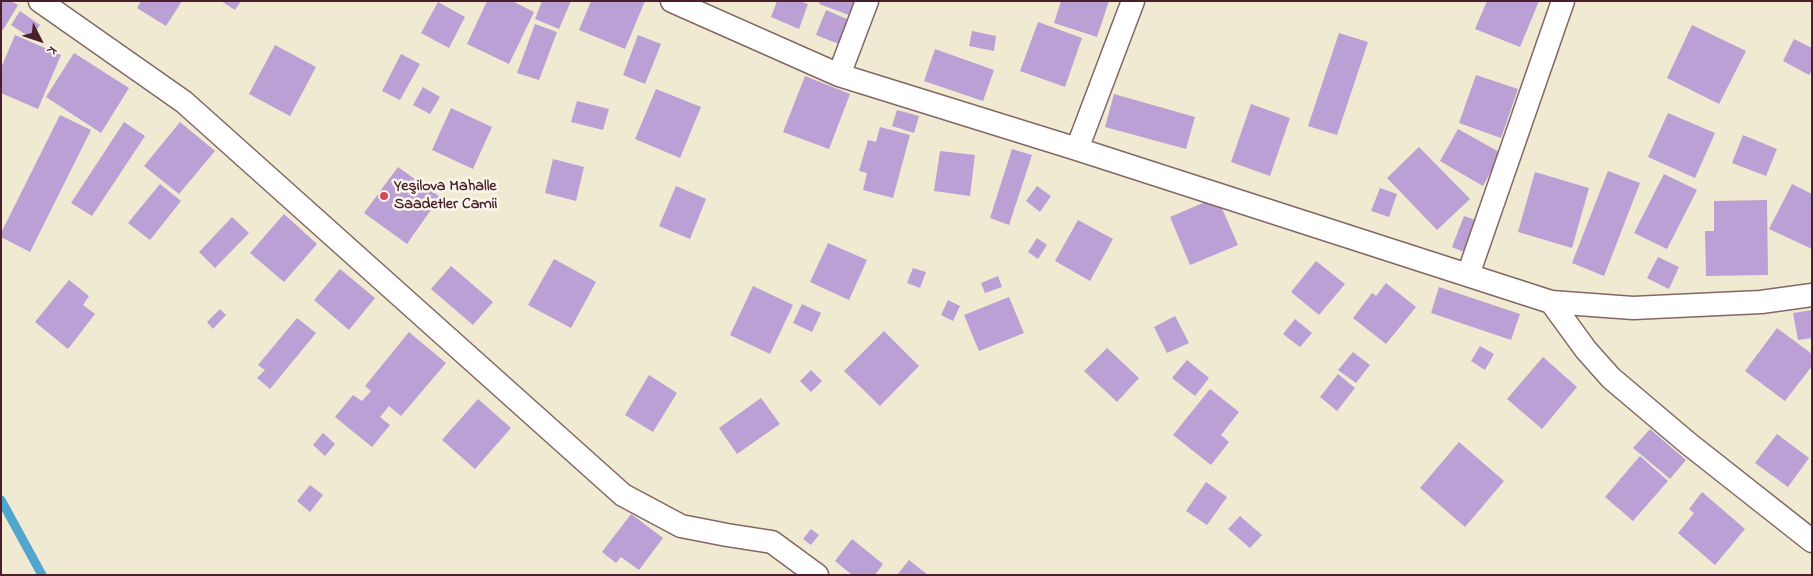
<!DOCTYPE html>
<meta charset="utf-8">
<style>
body{margin:0}
#map{position:relative;width:1813px;height:576px;overflow:hidden;background:#efead1;font-family:"Indie Flower",sans-serif}
canvas{display:block}
.frame{position:absolute;inset:0;border:2px solid #4a1f2b;pointer-events:none}
.north{position:absolute;left:15px;top:15px;width:50px;height:50px;-webkit-text-stroke:4px #fbf7ec;paint-order:stroke;rotate:131deg;font-size:14px;font-weight:700;line-height:20px;text-align:center;color:#4a1f2b}
.north::after{content:'';display:block;margin:auto;width:18px;height:22px;background:#4a1f2b;clip-path:polygon(50% 0,100% 100%,50% 72%,0 100%)}
</style>
<div id="map">
<canvas width="1813" height="576"></canvas>
<div class="frame"></div>
<div class="north">K</div>
</div>
<script>
const ctx = document.querySelector('canvas').getContext('2d');
ctx.lineJoin = 'round';
const poly = rows => new Path2D(rows.map(r => 'M' + r).join(''));
function strokePath(path, color, width, dash) { ctx.strokeStyle = color; ctx.lineWidth = width; ctx.lineCap = dash ? 'butt' : 'round'; ctx.setLineDash(dash || []); ctx.stroke(path); }
function paint(path, color) { ctx.fillStyle = color; ctx.fill(path, 'evenodd'); }
function label(font, color, halo, rows, align = 'center') {
  ctx.font = font + ' "Indie Flower",sans-serif'; ctx.lineWidth = 5; ctx.setLineDash([]); ctx.textBaseline = 'middle'; ctx.strokeStyle = halo; ctx.fillStyle = color; for (const [text, x, y, turn = 0] of rows) {
    ctx.save(); ctx.translate(x, y); ctx.rotate((+turn || 0) * Math.PI / 180); ctx.textAlign = isNaN(turn) ? turn : align; if (halo) ctx.strokeText(text, 0, 0); ctx.fillText(text, 0, 0); ctx.restore();
  }
}
const stream = poly([
 [1,500,42,575]
]);
const building = poly([
 [1,1,11,1,18,5,3,30,1,29],
 [141,1,182,1,166,26,137,8],
 [221,1,241,1,235,10],
 [487,1,512,1,534,12,509,64,467,44],
 [542,1,571,1,559,29,535,19],
 [591,1,645,1,625,49,579,30],
 [777,1,800,1,808,4,799,29,771,17],
 [820,1,863,1,857,18,819,4],
 [1061,1,1109,1,1097,37,1054,23],
 [1487,1,1539,1,1520,47,1475,29],
 [438,2,465,17,449,48,421,33],
 [826,10,854,22,844,46,816,35],
 [20,11,40,25,31,38,11,25],
 [1038,22,1082,38,1065,87,1020,71],
 [535,24,557,32,539,80,517,73],
 [1692,25,1746,51,1719,104,1667,78],
 [972,31,996,36,994,51,969,46],
 [1339,33,1368,42,1337,135,1308,126],
 [15,35,61,55,38,109,1,93,1,68],
 [638,35,661,44,645,84,623,75],
 [1794,39,1812,48,1812,70,1809,75,1783,61],
 [275,45,316,67,290,116,249,94],
 [935,49,994,70,983,101,924,81],
 [74,53,129,88,101,133,46,97],
 [401,54,420,64,400,100,382,91],
 [1476,75,1518,89,1501,138,1459,123],
 [805,76,850,94,829,149,783,132],
 [423,87,440,97,430,114,413,105],
 [656,89,701,107,680,158,635,139],
 [1114,94,1195,117,1186,149,1105,127],
 [577,101,609,109,603,130,571,122],
 [1251,104,1290,118,1270,176,1231,162],
 [451,108,492,127,473,169,432,150],
 [897,110,919,116,914,133,892,126],
 [1668,113,1715,133,1695,178,1648,157],
 [60,115,91,130,30,252,1,237,1,233],
 [124,122,145,136,92,216,71,203],
 [180,122,215,151,179,194,144,166],
 [880,127,910,135,893,198,863,190,867,173,859,171,868,140,876,142],
 [1458,129,1501,153,1483,186,1440,161],
 [1743,135,1777,149,1766,176,1732,163],
 [1419,147,1470,199,1437,230,1387,178],
 [1012,149,1032,155,1009,225,990,218],
 [940,151,975,155,970,196,934,191],
 [553,159,584,167,576,201,545,193],
 [398,167,440,197,407,244,364,213],
 [1608,171,1640,183,1604,276,1572,263],
 [1535,172,1589,188,1572,248,1518,232],
 [1664,174,1697,190,1667,249,1634,233],
 [160,184,181,201,150,240,128,223],
 [1792,184,1812,194,1812,249,1769,229],
 [676,186,706,199,690,239,659,226],
 [1037,186,1051,196,1040,212,1026,201],
 [1380,188,1397,194,1389,217,1371,211],
 [1217,197,1238,245,1190,265,1170,217],
 [1767,200,1768,275,1706,276,1705,231,1714,231,1714,201],
 [284,214,317,244,284,282,250,253],
 [1464,216,1481,222,1469,254,1452,247],
 [232,217,249,233,215,268,199,252],
 [1078,220,1113,239,1090,281,1055,261],
 [1037,238,1047,245,1038,259,1028,252],
 [828,243,867,260,849,300,810,282],
 [1658,257,1679,267,1669,289,1647,278],
 [554,259,596,282,571,328,528,305],
 [1316,261,1345,284,1319,315,1291,292],
 [451,266,493,302,473,325,431,289],
 [913,268,926,272,920,288,907,283],
 [340,269,375,298,349,330,314,300],
 [998,276,1002,287,985,293,981,283],
 [69,280,89,296,83,305,95,314,68,349,35,322],
 [1386,283,1416,307,1386,344,1353,318,1372,293,1376,296],
 [753,286,793,305,770,354,730,335],
 [1439,287,1520,314,1511,340,1431,313],
 [1009,297,1024,333,979,351,964,315],
 [948,300,960,306,953,321,941,315],
 [802,304,821,313,812,332,793,323],
 [220,309,226,315,213,329,207,322],
 [1812,310,1812,338,1798,340,1793,313],
 [1175,316,1189,343,1167,353,1154,327],
 [297,318,316,333,270,389,257,378,265,370,258,365],
 [1295,319,1312,333,1300,347,1283,334],
 [1777,328,1812,354,1812,366,1785,401,1745,371],
 [884,331,919,366,880,406,844,371],
 [409,332,446,363,401,416,389,406,380,417,390,425,372,447,335,417,353,395,362,401,371,391,365,386],
 [1480,346,1494,354,1485,370,1471,361],
 [1107,348,1139,378,1117,402,1084,371],
 [1353,352,1370,365,1356,383,1338,370],
 [1543,357,1577,387,1542,429,1507,399],
 [1187,360,1209,378,1195,396,1172,378],
 [811,370,822,381,811,392,800,381],
 [1338,374,1355,388,1337,411,1320,397],
 [649,375,677,393,653,432,625,415],
 [1210,389,1239,412,1221,435,1229,442,1211,465,1173,435],
 [761,398,780,424,737,454,719,428],
 [478,399,511,428,475,469,442,440],
 [1650,429,1686,460,1670,479,1633,448],
 [323,433,335,444,325,456,313,445],
 [1777,434,1809,458,1788,487,1755,463],
 [1459,442,1504,481,1465,527,1420,488],
 [1640,456,1668,481,1633,521,1605,497],
 [1206,482,1227,497,1207,525,1186,511],
 [310,485,323,495,310,512,297,501],
 [1702,492,1745,529,1715,565,1678,533,1694,513,1689,509],
 [631,514,663,538,639,570,621,557,616,563,602,552],
 [1240,516,1262,535,1250,548,1228,529],
 [811,529,819,535,811,545,803,539],
 [852,539,883,564,875,575,852,575,835,561],
 [909,560,928,575,897,575]
]);
const street = poly([
 [40,1,184,102,623,495,681,526,727,535,772,542,817,575],
 [672,1,839,75,1077,149,1551,302,1633,308,1761,302,1812,295],
 [839,75,867,1],
 [1077,149,1133,1],
 [1468,275,1563,1],
 [1551,302,1586,350,1611,378,1689,444,1812,541]
]);
const markers = [
 [384,196,5,"#d1495b"]
];
const poiNames = [
 ["Yeşilova Mahalle",394,187],
 ["Saadetler Camii",394,205]
];
strokePath(stream, '#50a6cc', 9);
paint(building, '#bba0d5');
strokePath(street, '#846665', 25);
strokePath(street, '#fff', 22);
for (const [x, y, r, color] of markers) { const dot = new Path2D(); dot.arc(x, y, r, 0, 2 * Math.PI); ctx.fillStyle = color; ctx.fill(dot); strokePath(dot, '#fbf7ec', 2); }
label('bold 16px', '#4a1f2b', '#fbf7ec', poiNames, 'left');
</script>
